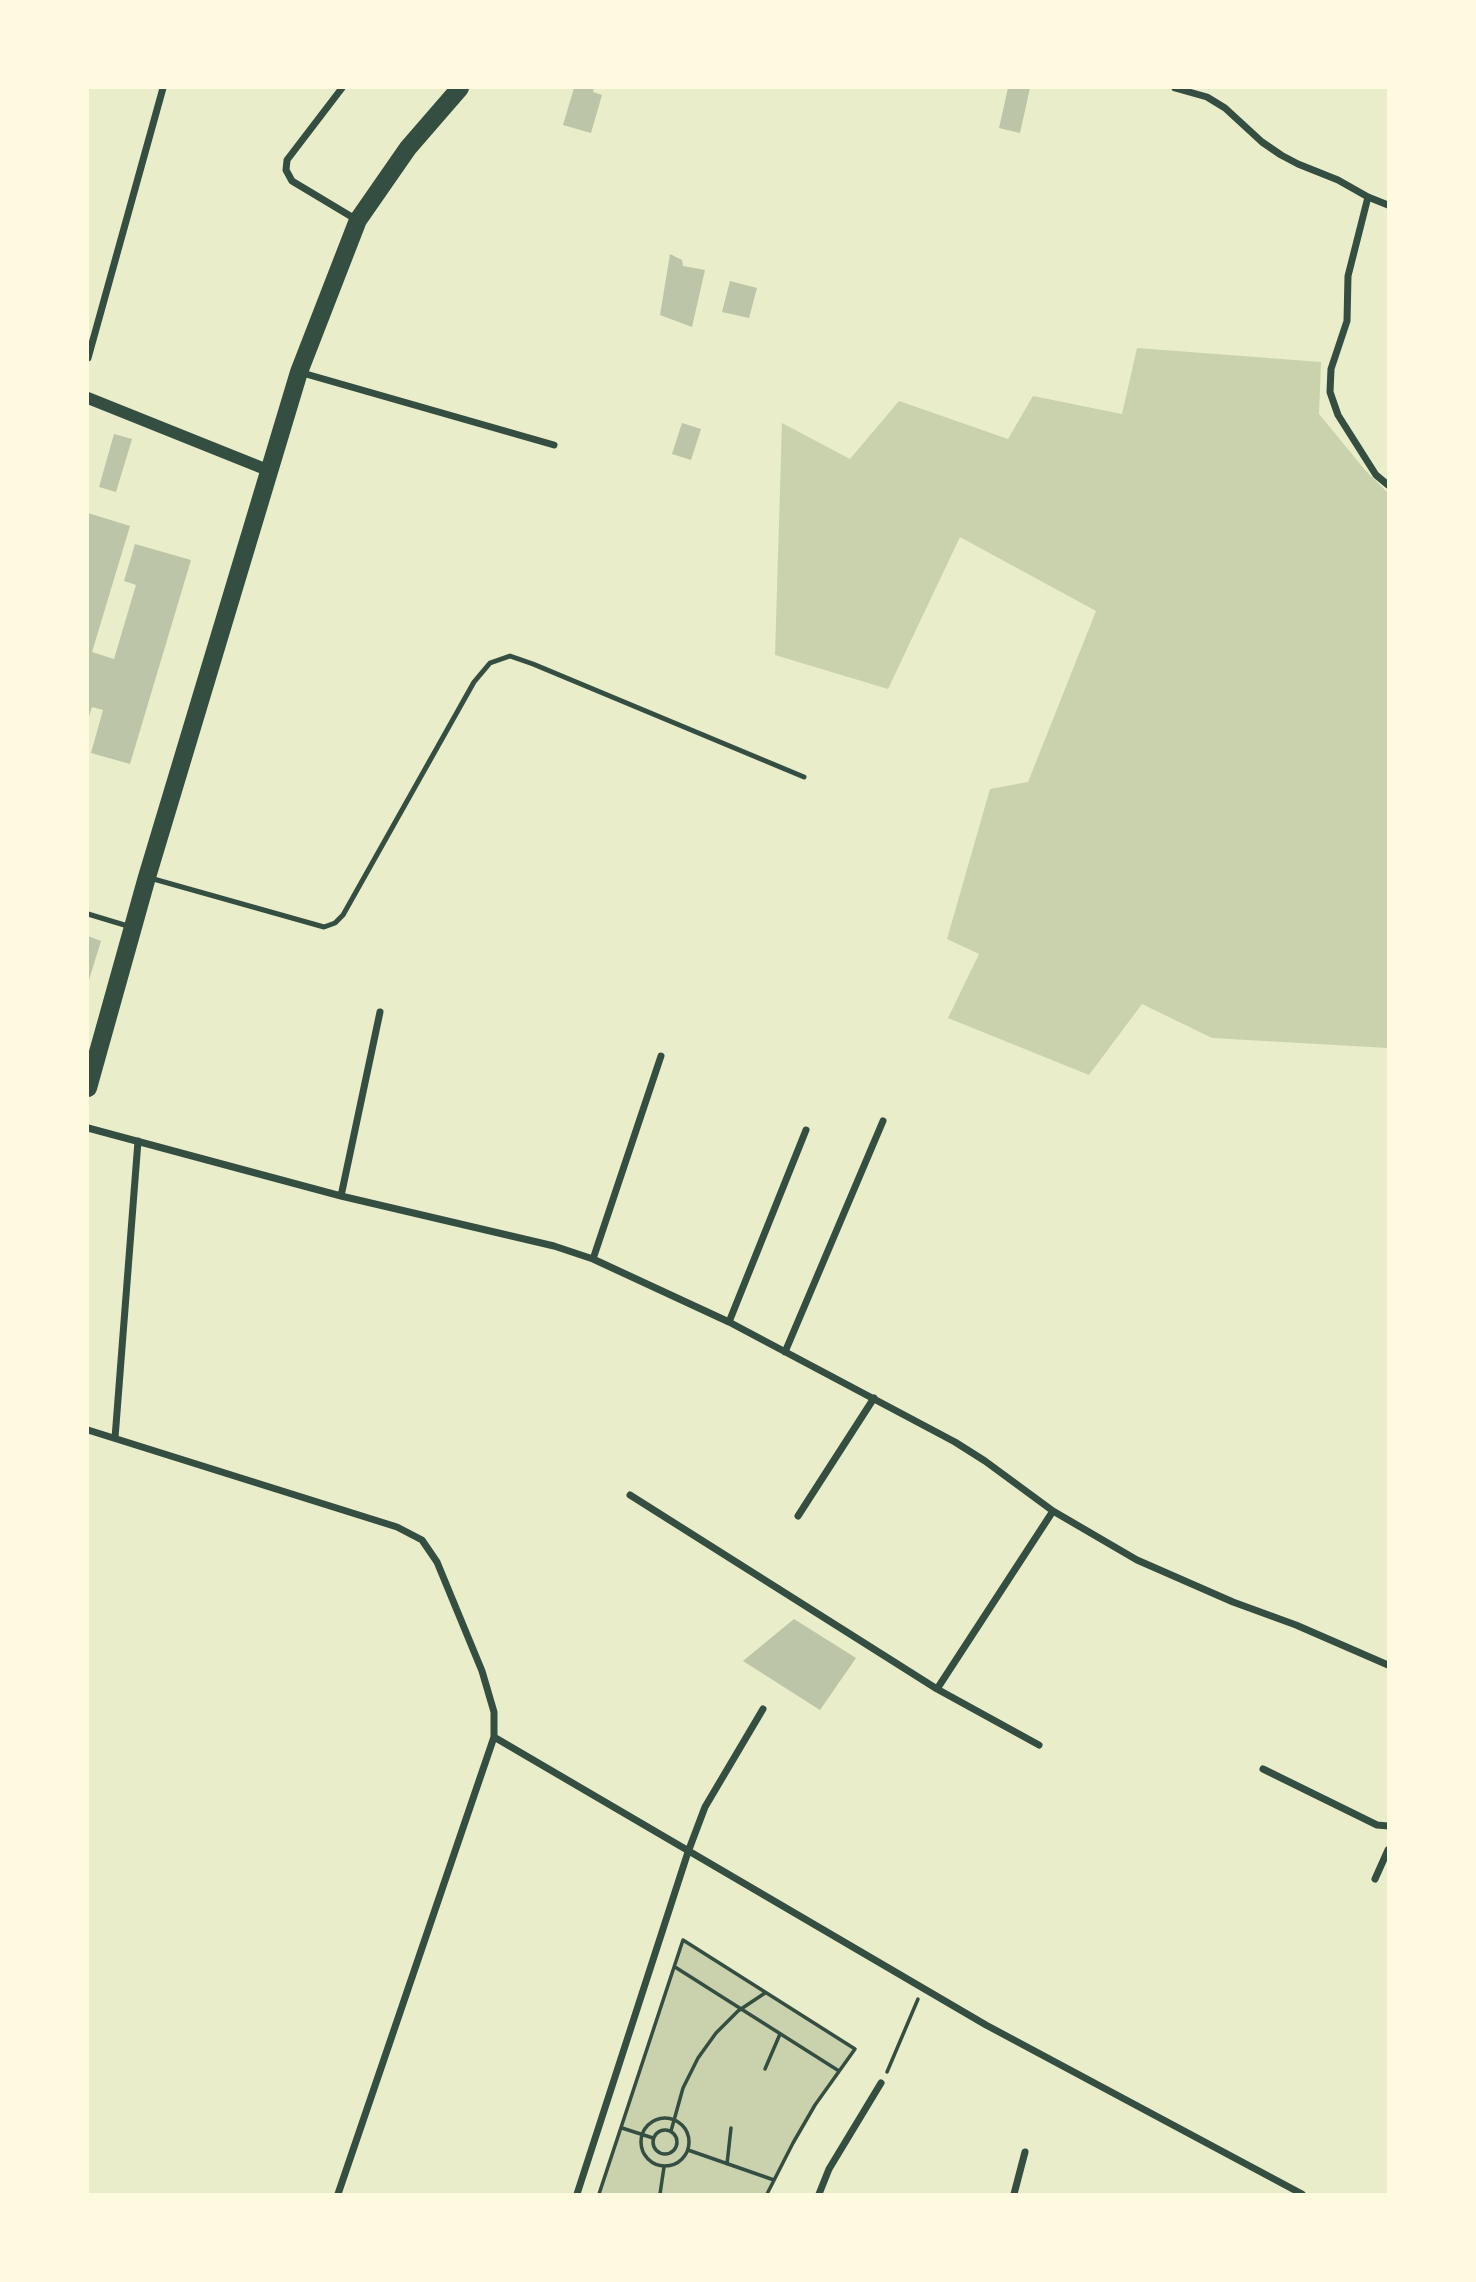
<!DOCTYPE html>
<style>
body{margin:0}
#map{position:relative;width:1476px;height:2282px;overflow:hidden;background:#e9edc9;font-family:"Nunito Sans",sans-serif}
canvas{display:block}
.frame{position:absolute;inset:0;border:89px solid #fefae0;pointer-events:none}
</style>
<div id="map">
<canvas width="1476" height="2282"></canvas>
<div class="frame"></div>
</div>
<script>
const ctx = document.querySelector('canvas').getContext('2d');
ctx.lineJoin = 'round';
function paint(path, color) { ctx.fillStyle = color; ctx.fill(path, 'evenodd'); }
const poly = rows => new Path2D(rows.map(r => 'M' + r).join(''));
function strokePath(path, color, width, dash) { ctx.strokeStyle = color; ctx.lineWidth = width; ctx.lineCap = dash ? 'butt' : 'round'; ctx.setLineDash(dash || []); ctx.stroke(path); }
const green = poly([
 [1137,348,1321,362,1319,414,1365,470,1388,493,1388,1048,1212,1038,1142,1004,1089,1075,948,1018,979,954,947,939,990,789,1028,782,1096,611,960,537,888,689,775,655,782,423,850,459,899,401,1008,439,1033,396,1122,414],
 [683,1940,855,2049,815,2105,767,2194,599,2194]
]);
const building = poly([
 [574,88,594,88,593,92,602,95,591,133,563,125],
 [1008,88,1030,88,1020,133,999,128],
 [670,254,682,260,683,266,705,270,692,327,660,315],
 [730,281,757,288,749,318,722,312],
 [682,423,701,429,691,460,672,454],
 [114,434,132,439,116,492,99,487],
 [88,513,130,526,92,652,114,659,136,585,124,581,135,544,191,560,130,764,91,753,103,710,92,707,88,719],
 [88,936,101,941,88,983],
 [794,1619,856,1658,820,1710,743,1661]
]);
const path = poly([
 [675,1967,839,2071],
 [765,2069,780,2034],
 [887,2072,918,1999],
 '641 2142a24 24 0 1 1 48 0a24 24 0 1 1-48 0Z',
 [622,2128,653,2138],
 '653 2142a12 12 0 1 1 24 0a12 12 0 1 1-24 0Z',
 [671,2131,683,2088,698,2058,716,2033,738,2011,765,1993],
 [688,2150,774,2180],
 [727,2164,731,2128],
 [599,2194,683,1940,855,2049,815,2105,793,2143,767,2194],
 [660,2194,664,2167]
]);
const service = poly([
 [150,878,324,927,335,923,343,915,474,682,490,663,510,656,533,664,804,777],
 [88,914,131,927]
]);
const minor = poly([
 [342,88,287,160,286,170,292,181,357,220],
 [1175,88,1207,97,1225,108,1262,142,1281,155,1298,164,1338,180,1368,197,1388,205],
 [1368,197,1348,276,1347,321,1331,369,1330,392,1338,415,1376,475,1388,485],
 [88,358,163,88],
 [299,372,554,445],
 [88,1128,341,1196,554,1246,593,1259,729,1322,955,1442,985,1461,1053,1511,1137,1560,1233,1602,1296,1625,1388,1665],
 [341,1196,380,1012],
 [593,1259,661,1056],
 [729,1322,806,1130],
 [785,1352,883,1121],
 [88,1430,397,1527,422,1540,437,1562,482,1671,494,1712,494,1737,338,2194],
 [115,1438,138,1141],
 [630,1495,937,1689,1039,1745],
 [798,1516,874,1398],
 [937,1689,1053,1511],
 [494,1737,986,2025,1302,2194],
 [1263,1769,1377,1825,1388,1826],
 [1375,1879,1388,1850],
 [577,2194,688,1852,705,1807,763,1709],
 [819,2194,829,2169,881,2083],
 [1014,2194,1025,2152]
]);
const tertiary = poly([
 [88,398,270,471]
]);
const primary = poly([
 [88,1088,147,877,299,372,358,220,408,148,460,88]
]);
paint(green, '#cad2ad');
paint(building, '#bcc5a7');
strokePath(path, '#344e41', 3.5);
strokePath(service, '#344e41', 5);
strokePath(minor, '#344e41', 7);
strokePath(tertiary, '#344e41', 12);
strokePath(primary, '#344e41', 18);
</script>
